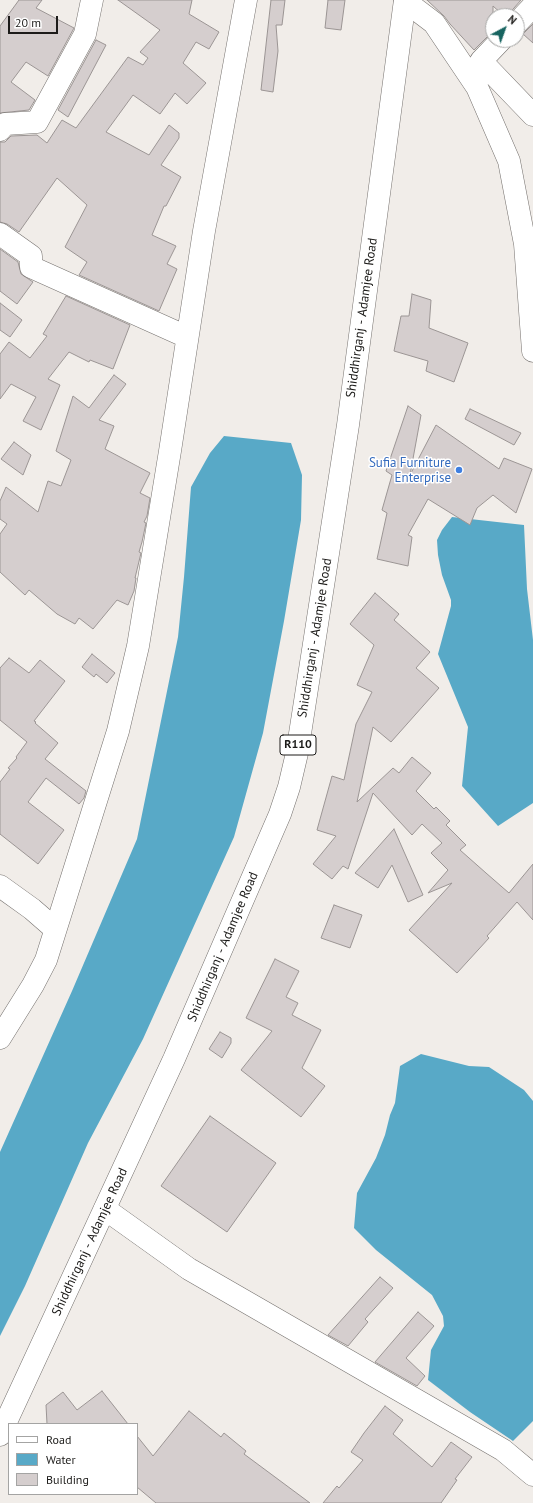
<!DOCTYPE html>
<style>
body{margin:0}
#map{position:relative;width:533px;height:1503px;overflow:hidden;background:#f1ede9;font-family:"PT Sans",sans-serif}
canvas{display:block}
.legend{position:absolute;left:8px;top:1423px;width:130px;height:72px;box-sizing:border-box;background:#fff;border:1px solid #a4a4a3;margin:0;padding:5px 7px;list-style:none;font-size:12px;color:#1c1b19}
.legend li{display:flex;align-items:center;gap:8px;height:20px}
.legend b{width:20px;border:1px solid #a4a4a3}
.north{position:absolute;left:485px;top:8px;width:40px;height:40px;box-sizing:border-box;background:#fff;border:1px solid #a4a4a3;border-radius:50%;rotate:41deg;font-size:11px;font-weight:700;line-height:16px;text-align:center;color:#1c1b19}
.north::after{content:'';display:block;margin:auto;width:14px;height:18px;background:#176460;clip-path:polygon(50% 0,100% 100%,50% 72%,0 100%)}
.scale{position:absolute;left:8px;top:16px;width:50px;height:18px;box-sizing:border-box;border:2px solid #1c1b19;border-top:0;padding-left:5px;font-size:12px;line-height:14px;white-space:nowrap;color:#1c1b19;-webkit-text-stroke:3px #fff;paint-order:stroke}
</style>
<div id="map">
<canvas width="533" height="1503"></canvas>
<ul class="legend">
<li><b style="height:5px;background:#fff"></b>Road</li>
<li><b style="height:11px;background:#58a9c7"></b>Water</li>
<li><b style="height:11px;background:#d5cece"></b>Building</li>
</ul>
<div class="north">N</div>
<div class="scale">20 m</div>
</div>
<script>
const ctx = document.querySelector('canvas').getContext('2d');
ctx.lineJoin = 'round';
function paint(path, color) { ctx.fillStyle = color; ctx.fill(path, 'evenodd'); }
const poly = rows => new Path2D(rows.map(r => 'M' + r).join(''));
function strokePath(path, color, width, dash) { ctx.strokeStyle = color; ctx.lineWidth = width; ctx.lineCap = dash ? 'butt' : 'round'; ctx.setLineDash(dash || []); ctx.stroke(path); }
function label(font, color, halo, rows, align = 'center') {
  ctx.font = font + ' "PT Sans",sans-serif'; ctx.lineWidth = 3; ctx.setLineDash([]); ctx.textBaseline = 'middle'; ctx.strokeStyle = halo; ctx.fillStyle = color; for (const [text, x, y, turn = 0] of rows) {
    ctx.save(); ctx.translate(x, y); ctx.rotate((+turn || 0) * Math.PI / 180); ctx.textAlign = isNaN(turn) ? turn : align; if (halo) ctx.strokeText(text, 0, 0); ctx.fillText(text, 0, 0); ctx.restore();
  }
}
const water = poly([
 [224,436,291,443,302,475,301,520,284,621,263,733,234,837,143,1039,88,1143,25,1286,0,1336,0,1152,72,991,137,839,178,637,184,577,191,487,210,453],
 [452,517,524,525,527,589,533,640,533,803,498,826,462,786,468,727,438,654,451,606,451,600,442,575,438,555,437,540,442,530],
 [421,1054,469,1066,489,1067,524,1090,533,1101,533,1421,513,1441,470,1412,428,1380,431,1350,444,1326,443,1316,432,1295,376,1250,354,1228,357,1193,376,1158,385,1135,390,1115,395,1103,400,1066]
]);
const building = poly([
 [19,0,42,0,36,8,74,28,48,76,26,62,11,82,35,100,29,110,0,113,0,26,19,0],
 [118,0,192,0,189,14,219,32,209,49,196,42,183,63,206,83,187,104,175,93,160,114,133,95,106,132,149,155,169,125,179,133,179,138,161,165,181,177,166,206,164,206,152,235,176,246,167,264,177,269,159,311,79,275,87,262,65,247,87,205,57,178,19,232,7,224,0,222,0,142,5,142,11,136,37,135,47,143,62,120,76,128,128,57,143,65,148,58,140,52,160,30,118,0],
 [271,0,285,0,282,25,276,25,278,51,273,92,261,90,271,0],
 [328,0,345,0,341,30,325,28,328,0],
 [427,0,521,0,507,16,504,16,493,6,493,31,474,50,450,24,444,16,427,0],
 [533,24,533,43,523,34,533,24],
 [96,40,106,45,68,117,58,110,96,40],
 [0,249,18,262,21,274,33,282,17,304,0,291,0,249],
 [412,294,431,300,429,328,468,343,454,382,426,371,428,361,394,351,401,316,409,316,412,294],
 [66,296,130,325,113,369,90,360,89,362,69,352,48,379,60,385,41,430,23,421,36,397,11,384,0,399,0,354,9,342,30,358,47,336,43,334,66,296],
 [0,303,22,320,10,337,0,330,0,303],
 [114,375,126,384,99,420,114,426,105,449,150,473,140,493,150,498,147,516,144,522,146,523,142,542,139,552,141,553,135,578,136,578,134,591,128,605,117,600,93,629,79,618,75,624,57,614,29,590,25,595,0,572,0,534,7,524,0,519,0,501,6,487,38,512,48,481,61,486,71,460,56,451,73,396,89,408,114,375],
 [408,406,421,415,410,475,436,425,499,469,504,458,532,469,516,513,493,495,477,508,470,525,428,499,408,535,412,537,408,566,377,559,387,513,382,510,392,475,386,471,408,406],
 [470,409,521,433,514,445,465,419,470,409],
 [14,442,31,455,23,475,1,459,14,442],
 [375,593,399,614,394,620,430,652,416,668,439,688,391,742,373,727,357,802,393,768,399,773,412,757,431,773,416,791,434,809,436,807,450,821,446,825,466,845,460,850,486,873,509,893,533,864,533,920,517,902,487,936,489,938,457,973,409,930,452,883,428,893,448,870,431,853,442,843,422,824,412,835,373,793,348,869,343,866,332,879,313,864,336,836,317,830,332,776,344,780,356,724,372,692,357,685,374,645,350,624,375,593],
 [92,654,115,673,107,683,96,674,94,677,82,667,92,654],
 [9,658,29,673,40,660,65,681,34,721,36,722,35,723,58,743,45,759,86,791,84,798,79,804,46,778,28,802,64,830,38,864,0,834,0,782,10,769,8,768,17,758,16,757,27,742,0,720,0,668,9,658],
 [394,829,423,895,408,902,392,865,378,888,355,873,394,829],
 [334,905,362,915,350,948,321,938,334,905],
 [275,959,299,971,286,997,298,1003,292,1015,321,1030,302,1068,325,1086,301,1117,241,1070,272,1031,246,1018,275,959],
 [220,1032,231,1038,231,1043,222,1058,209,1049,220,1032],
 [210,1116,276,1163,227,1232,161,1186,210,1116],
 [380,1277,393,1288,365,1319,368,1322,348,1346,328,1335,380,1277],
 [418,1312,434,1326,406,1358,425,1376,417,1386,375,1362,418,1312],
 [102,1391,128,1424,47,1424,46,1405,63,1392,77,1410,102,1391],
 [385,1406,403,1420,393,1434,432,1467,451,1442,472,1457,455,1479,457,1480,441,1503,323,1503,337,1486,339,1488,363,1460,351,1452,364,1433,385,1406],
 [189,1411,221,1437,224,1433,246,1451,244,1454,310,1503,156,1503,137,1487,137,1436,153,1456,189,1411]
]);
const minor = poly([
 [405,1,434,23,477,87,509,161,525,244,533,351],
 [517,23,533,6],
 [501,40,481,61,533,115],
 [0,130,5,124,37,122,85,34,92,0],
 [0,234,31,256,31,267,187,337],
 [0,886,32,909,55,929],
 [0,1038,33,985,46,960,118,731,138,646,170,451,204,231,246,0],
 [105,1209,189,1269,503,1450,533,1475]
]);
const major = poly([
 [0,1435,174,1059,280,814,289,787,297,753,348,425,405,0]
]);
const markers = [
 [459,470,4,"#3f7fe0"]
];
const shields = [
 [298,745,36]
];
const shieldNames = [
 ["R110",298,745]
];
const streetNames = [
 ["Shiddhirganj - Adamjee Road",362,318,-82],
 ["Shiddhirganj - Adamjee Road",315,638,-81],
 ["Shiddhirganj - Adamjee Road",223,947,-67],
 ["Shiddhirganj - Adamjee Road",90,1242,-65]
];
const shopNames = [
 ["Sufia Furniture",451,463],
 ["Enterprise",451,478]
];
paint(water, '#58a9c7');
paint(building, '#d5cece');
strokePath(building, '#9b9594', 1);
strokePath(minor, '#75716e', 23);
strokePath(major, '#75716e', 23);
strokePath(minor, '#fff', 22);
strokePath(major, '#fff', 22);
for (const [x, y, r, color] of markers) { const dot = new Path2D(); dot.arc(x, y, r, 0, 2 * Math.PI); ctx.fillStyle = color; ctx.fill(dot); strokePath(dot, '#fff', 1.5); }
for (const [x, y, w] of shields) { const box = new Path2D(); box.roundRect(x - w / 2, y - 10, w, 20, 3); ctx.fillStyle = '#fff'; ctx.fill(box); strokePath(box, '#1c1b19', 1); }
label('bold 12px', '#1c1b19', null, shieldNames);
label('13px', '#1c1b19', '#fff', streetNames);
label('13px', '#366cbe', '#fff', shopNames, 'right');
</script>
